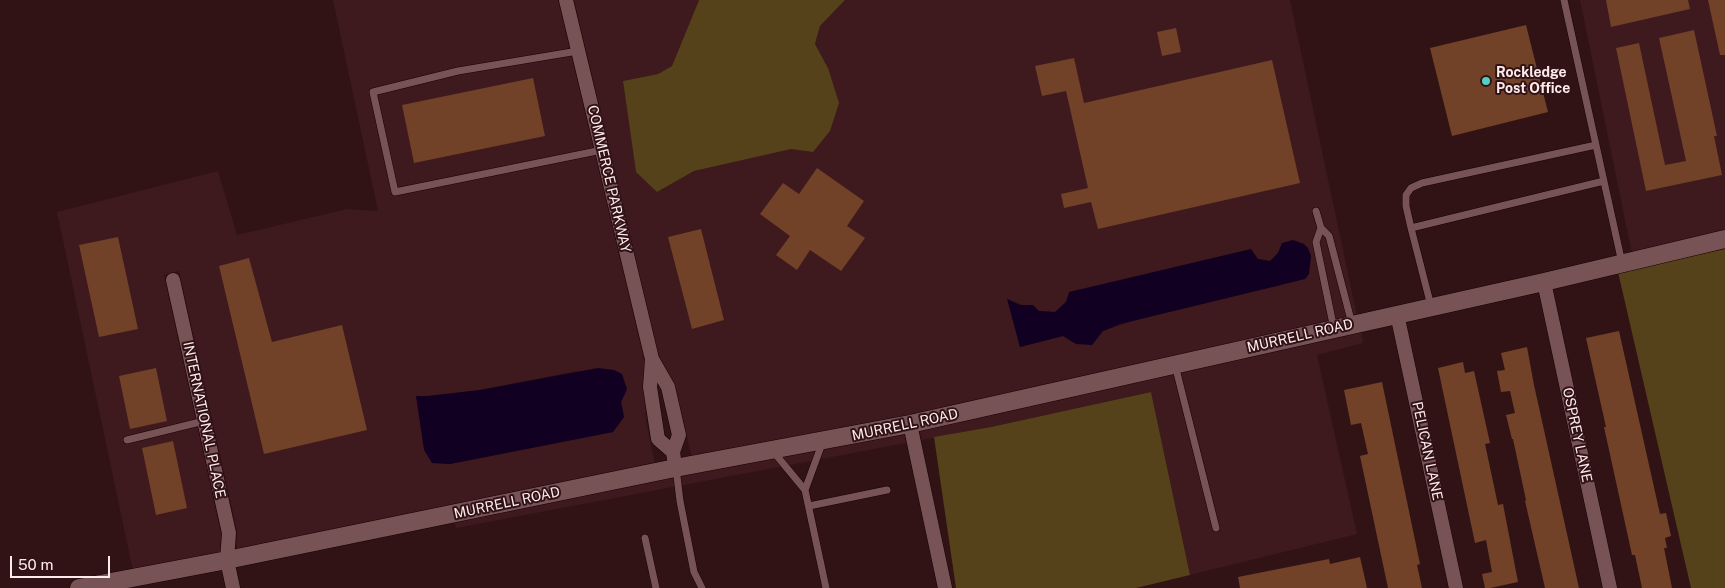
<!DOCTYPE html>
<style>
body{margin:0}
#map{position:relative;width:1725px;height:588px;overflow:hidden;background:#311316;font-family:"Public Sans",sans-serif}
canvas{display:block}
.scale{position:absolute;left:10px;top:556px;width:100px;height:22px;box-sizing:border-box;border:2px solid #fdebec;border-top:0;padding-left:6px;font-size:15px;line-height:18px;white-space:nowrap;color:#fdebec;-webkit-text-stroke:4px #311316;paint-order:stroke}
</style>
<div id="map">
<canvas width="1725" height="588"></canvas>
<div class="scale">50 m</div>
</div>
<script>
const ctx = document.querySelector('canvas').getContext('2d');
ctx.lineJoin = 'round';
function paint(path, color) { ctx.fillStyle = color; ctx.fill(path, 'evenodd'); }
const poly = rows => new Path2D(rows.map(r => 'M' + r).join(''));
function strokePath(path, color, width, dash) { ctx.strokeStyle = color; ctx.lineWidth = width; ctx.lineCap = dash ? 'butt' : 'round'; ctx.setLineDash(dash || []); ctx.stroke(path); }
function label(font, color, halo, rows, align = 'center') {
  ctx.font = font + ' "Public Sans",sans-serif'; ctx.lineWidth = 4; ctx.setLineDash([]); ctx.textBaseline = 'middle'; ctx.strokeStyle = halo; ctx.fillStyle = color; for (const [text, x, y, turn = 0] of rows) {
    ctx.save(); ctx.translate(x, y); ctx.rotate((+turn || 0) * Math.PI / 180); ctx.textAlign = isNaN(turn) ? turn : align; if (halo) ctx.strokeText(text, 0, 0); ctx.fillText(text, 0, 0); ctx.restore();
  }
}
const built = poly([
 [333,0,558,0,643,355,642,356,644,360,646,420,655,465,236,552,237,531,179,271,164,275,221,534,220,555,133,571,57,212,218,171,237,235,347,209,378,211],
 [577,371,627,389,621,402,624,417,613,432,450,464,432,463,416,396,428,396,480,390],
 [574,0,699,0,672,66,658,74,623,81,636,171,657,192,694,171,791,148,828,68,815,44,820,26,845,0,1290,0,1357,316,909,417,692,457,673,383,659,357],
 [1278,253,1282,285,1136,320,1103,331,1076,344,1063,336,1020,347,1008,299,1039,311,1055,312,1066,302,1258,259,1270,261],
 [1580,0,1725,0,1725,232,1632,254],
 [1361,330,1363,343,1317,355,1357,534,1190,575,1151,392,991,427,922,440,919,429],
 [904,433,906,443,456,528,454,521,687,472]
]);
const green = poly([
 [699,0,845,0,820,26,815,44,828,68,839,103,830,131,813,152,791,149,694,171,657,192,636,172,623,81,658,74,672,66],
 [1725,249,1725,588,1691,588,1618,272],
 [1151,392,1190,575,1136,588,956,588,934,437,991,427]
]);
const water = poly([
 [1293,240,1304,244,1308,248,1311,256,1309,274,1305,279,1120,324,1103,331,1092,345,1076,344,1063,336,1020,347,1007,299,1020,305,1033,305,1039,311,1055,312,1066,302,1069,292,1251,249,1258,259,1270,261,1278,253,1282,243],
 [598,368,614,370,622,374,627,389,621,402,624,417,613,432,450,464,432,463,424,450,416,396,428,396,480,390]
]);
const building = poly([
 [1606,0,1688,0,1690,9,1611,27],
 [1708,0,1725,0,1725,55,1720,55],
 [1526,25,1548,112,1452,136,1430,48],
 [1176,28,1181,52,1162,56,1157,32],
 [1694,30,1717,136,1714,136,1722,175,1646,191,1616,48,1639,43,1665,165,1686,161,1659,38],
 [1074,58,1084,103,1272,60,1300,183,1098,229,1091,202,1064,208,1061,194,1088,188,1066,91,1042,96,1035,66],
 [533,78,545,136,414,163,402,105],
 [817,168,864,201,847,226,865,238,841,271,810,250,797,270,776,255,790,236,760,214,783,183,799,194],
 [701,229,724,320,692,329,668,237],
 [118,237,138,329,99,337,79,245],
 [249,258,272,342,342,325,367,430,264,454,219,266],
 [1619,331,1660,514,1666,513,1671,536,1665,538,1667,548,1664,548,1672,588,1642,588,1635,555,1632,555,1604,427,1606,427,1586,338],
 [1527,347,1534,385,1579,588,1545,588,1525,501,1526,500,1513,439,1512,439,1506,415,1515,413,1510,391,1501,392,1497,371,1505,370,1501,353],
 [1463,362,1465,373,1474,371,1490,443,1485,444,1498,505,1503,504,1518,582,1490,588,1485,588,1482,574,1492,572,1486,540,1475,543,1438,368],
 [156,368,167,421,130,429,119,376],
 [1382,382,1420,564,1417,565,1422,588,1388,588,1360,456,1368,454,1361,423,1351,425,1344,390],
 [173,441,187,508,156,515,142,448],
 [1360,557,1367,588,1240,588,1238,577,1329,559,1330,564]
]);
const service = poly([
 [1564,0,1622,263],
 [578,51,458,71,373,92,395,192,602,150],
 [1316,211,1321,228],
 [1411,228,1406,206,1406,195,1411,188,1422,183,1596,145],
 [1431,306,1411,228,1604,181],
 [1334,329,1316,242,1321,228,1329,236,1352,324],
 [1175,365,1216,528],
 [127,440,204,421],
 [772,450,805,490,826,588],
 [676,468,680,501,694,572,702,588],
 [805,490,823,441],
 [809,506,887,490],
 [645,538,656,588]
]);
const minor = poly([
 [566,0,652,359,650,387,658,439,673,452],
 [173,280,229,533,227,560,233,588],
 [1544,282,1610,588],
 [1397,314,1456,588],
 [652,359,668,387,679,435,673,452,674,459],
 [910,424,945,588]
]);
const tertiary = poly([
 [79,588,227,560,675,468,910,424,1544,282,1725,239]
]);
const markers = [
 [1486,81,5,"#57cec2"]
];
const poiNames = [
 ["Rockledge",1496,73],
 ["Post Office",1496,89]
];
const streetNames = [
 ["COMMERCE PARKWAY",609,179,77],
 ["MURRELL ROAD",1300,336,-13],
 ["INTERNATIONAL PLACE",204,420,78],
 ["MURRELL ROAD",905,425,-12],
 ["OSPREY LANE",1577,435,78],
 ["PELICAN LANE",1427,451,78],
 ["MURRELL ROAD",507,503,-12]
];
paint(built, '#3e191e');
paint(green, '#55421b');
paint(water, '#120022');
paint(building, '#714228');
strokePath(service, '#170103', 8);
strokePath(minor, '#170103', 15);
strokePath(tertiary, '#170103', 19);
strokePath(service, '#785356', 7);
strokePath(minor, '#785356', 14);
strokePath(tertiary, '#785356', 18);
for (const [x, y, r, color] of markers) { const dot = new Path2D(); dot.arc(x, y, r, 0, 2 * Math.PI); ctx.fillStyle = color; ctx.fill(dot); strokePath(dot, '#311316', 2); }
label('bold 14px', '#fdebec', '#311316', poiNames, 'left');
label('14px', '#fdebec', '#311316', streetNames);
</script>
